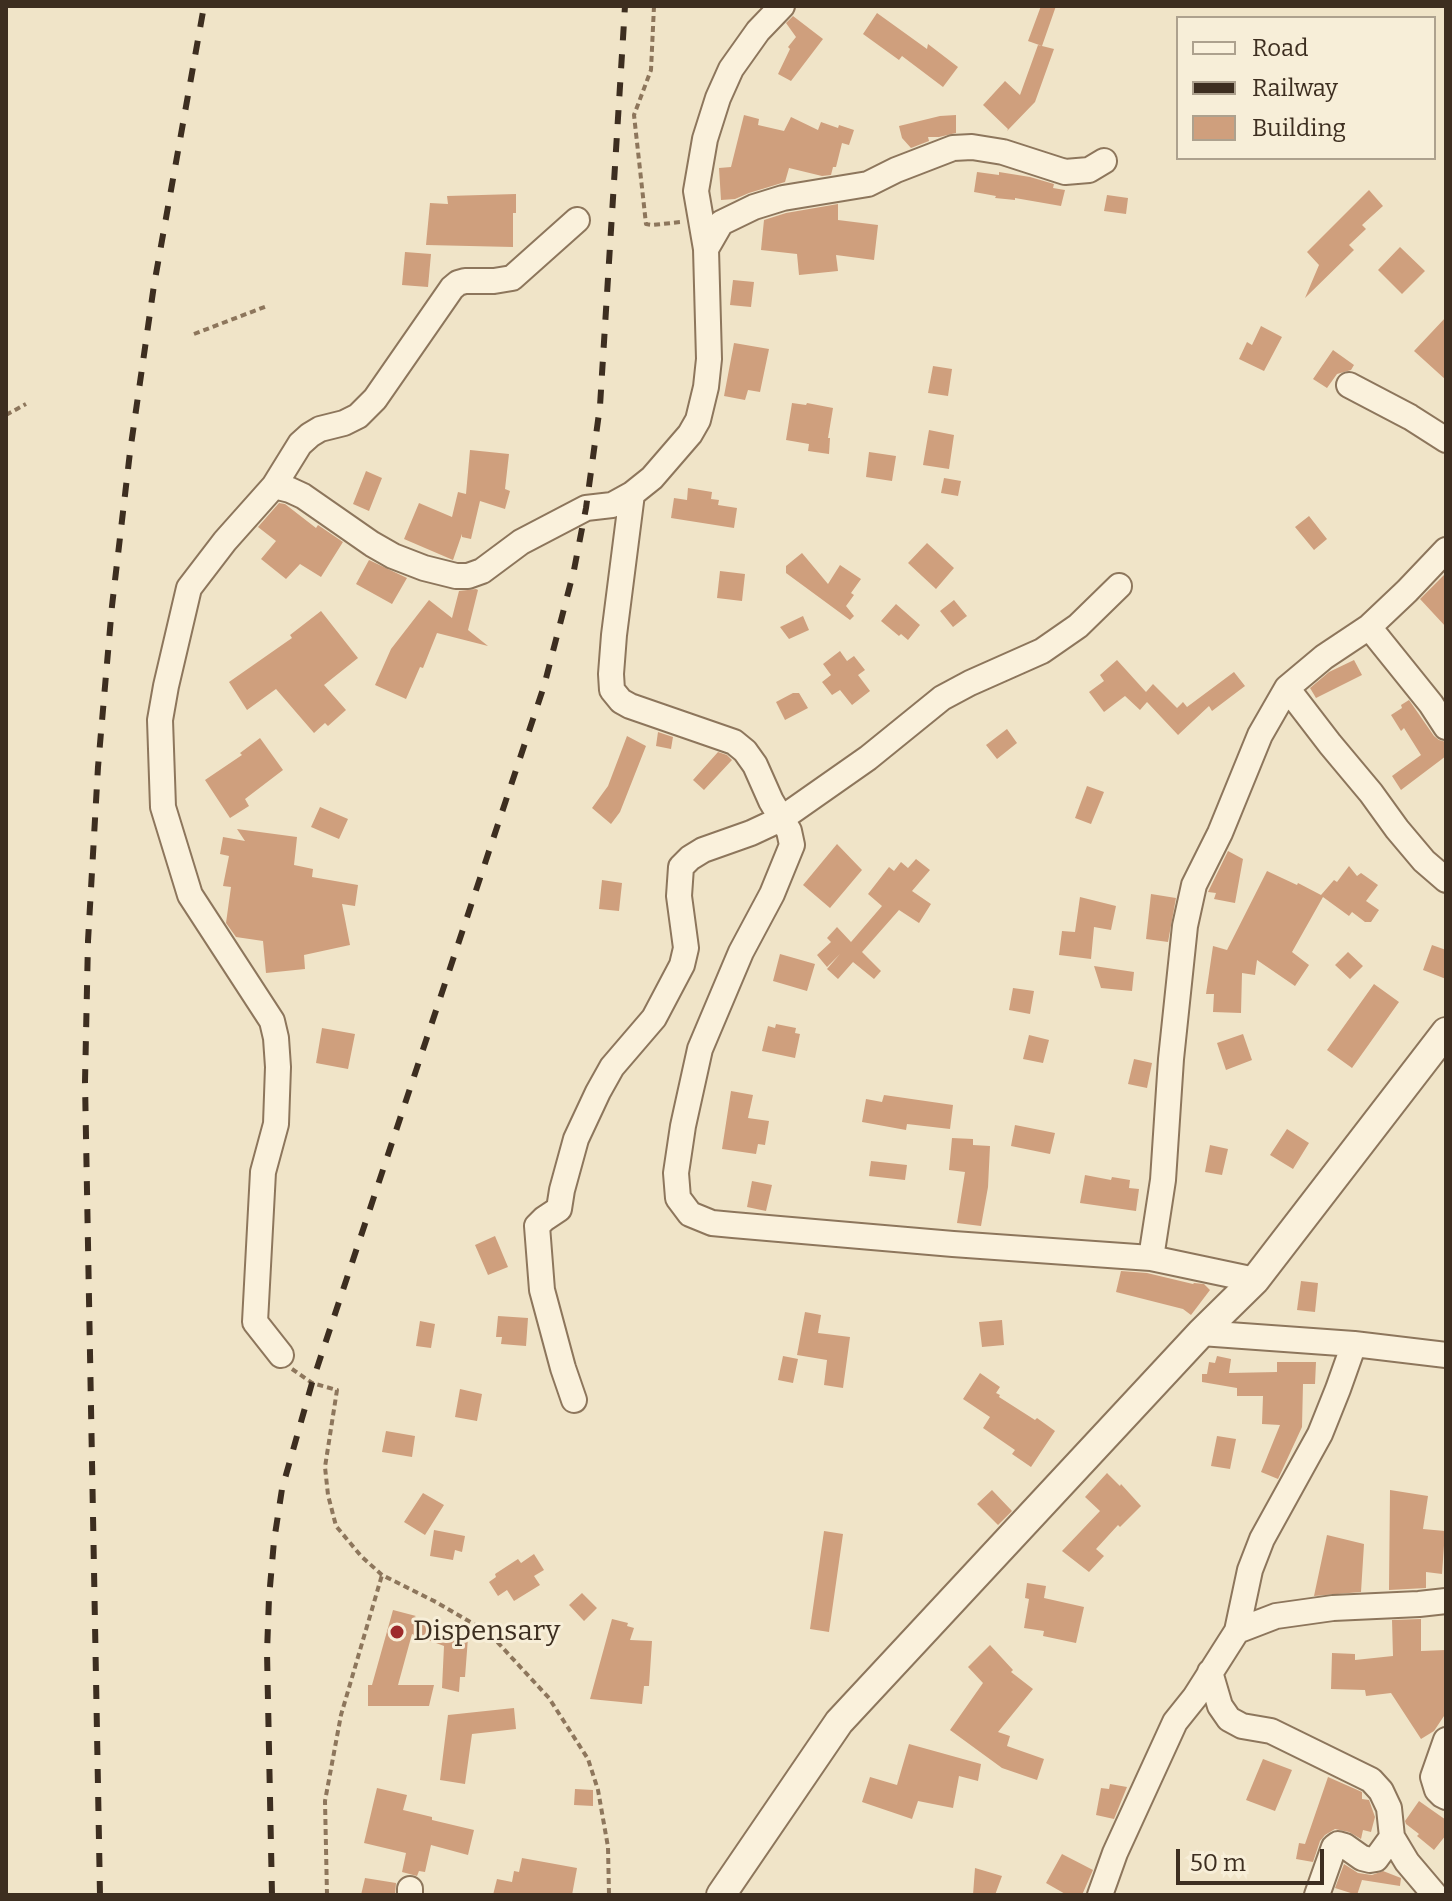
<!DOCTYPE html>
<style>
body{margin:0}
#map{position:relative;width:1452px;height:1901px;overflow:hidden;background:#f0e4c8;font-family:Bitter,serif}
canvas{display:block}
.frame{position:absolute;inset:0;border:8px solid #3d2e20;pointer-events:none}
.legend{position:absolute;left:1176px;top:16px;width:260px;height:144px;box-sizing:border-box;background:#f7eed8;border:2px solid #ada18e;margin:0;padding:10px 14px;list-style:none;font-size:24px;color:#3d2e20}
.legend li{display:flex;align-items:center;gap:16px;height:40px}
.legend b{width:40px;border:2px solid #ada18e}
.scale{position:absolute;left:1176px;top:1849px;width:148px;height:36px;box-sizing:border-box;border:4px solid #3d2e20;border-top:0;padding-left:10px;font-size:24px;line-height:28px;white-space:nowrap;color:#3d2e20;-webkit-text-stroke:6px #f7eed8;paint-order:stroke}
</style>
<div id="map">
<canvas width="1452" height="1901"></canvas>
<div class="frame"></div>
<ul class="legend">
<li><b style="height:10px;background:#faf1dc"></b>Road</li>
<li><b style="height:10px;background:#3d2e20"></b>Railway</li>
<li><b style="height:22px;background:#cf9f7d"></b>Building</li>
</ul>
<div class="scale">50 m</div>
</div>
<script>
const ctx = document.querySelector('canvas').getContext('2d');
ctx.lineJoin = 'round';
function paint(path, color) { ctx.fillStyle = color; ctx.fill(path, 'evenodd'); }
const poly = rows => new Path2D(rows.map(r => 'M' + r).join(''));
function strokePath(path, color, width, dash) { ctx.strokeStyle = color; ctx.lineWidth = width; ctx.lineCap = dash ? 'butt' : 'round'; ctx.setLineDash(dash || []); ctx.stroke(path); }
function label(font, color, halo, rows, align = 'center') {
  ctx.font = font + ' Bitter,serif'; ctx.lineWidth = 6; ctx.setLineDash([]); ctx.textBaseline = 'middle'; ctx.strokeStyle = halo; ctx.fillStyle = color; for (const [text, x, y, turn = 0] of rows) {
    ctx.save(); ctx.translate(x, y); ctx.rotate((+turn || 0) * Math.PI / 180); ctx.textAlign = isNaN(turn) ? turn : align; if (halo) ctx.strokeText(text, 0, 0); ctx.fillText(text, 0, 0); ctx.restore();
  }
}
const building = poly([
 [1041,6,1056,6,1042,46,1028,41],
 [877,13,927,49,928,44,958,67,943,87,902,56,899,60,863,34],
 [793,16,823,39,791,81,778,74,790,49,788,47,796,37,786,23],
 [1038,45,1054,49,1035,102,1007,131,1008,129,983,105,1005,81,1020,95],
 [744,115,759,119,758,125,784,131,791,117,818,130,821,122,838,128,839,125,854,130,849,145,842,143,836,167,833,167,831,175,822,176,789,168,785,182,749,193,735,199,721,200,719,168,731,167],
 [956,115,956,133,939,137,928,137,929,141,911,148,902,138,899,126,940,116],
 [977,172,999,175,999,172,1030,177,1054,184,1053,188,1065,190,1061,206,1015,198,1015,200,995,198,996,196,974,192],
 [1369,190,1383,206,1362,225,1366,229,1349,245,1354,250,1305,298,1319,265,1307,252],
 [516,194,516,213,513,213,513,247,426,245,430,203,448,204,447,196],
 [1107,195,1128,198,1126,214,1104,211],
 [838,204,838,220,878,225,874,260,836,255,838,271,799,275,797,254,761,250,764,220,786,213],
 [1400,247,1425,271,1402,294,1378,270],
 [405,252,431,254,428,287,402,285],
 [733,280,754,282,751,307,730,305],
 [1446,317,1446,380,1414,351],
 [1261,326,1282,337,1264,371,1239,359,1247,342,1252,345],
 [734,343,769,349,760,392,748,390,745,400,724,396],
 [1333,350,1354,365,1351,370,1337,374,1327,388,1313,379],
 [933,366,952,369,948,396,928,393],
 [792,403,806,405,807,403,833,408,828,438,830,438,829,454,808,451,809,444,786,440],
 [929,430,954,435,949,469,923,465],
 [470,450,509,454,505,489,510,491,505,509,480,501,471,539,462,537,462,534,453,560,404,539,419,503,452,517,458,492,466,494],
 [869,452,896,456,892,481,866,477],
 [366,471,382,478,369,511,353,504],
 [944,478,961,481,958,496,941,493],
 [688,488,712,492,711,499,719,500,718,505,737,508,734,528,671,518,674,498,687,500],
 [279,503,285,504,316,528,318,525,343,542,321,577,300,564,286,579,261,559,276,541,258,527],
 [1309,516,1327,539,1314,550,1295,527],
 [927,543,954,568,936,589,908,563],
 [802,553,828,584,840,565,861,579,851,593,854,595,846,606,854,616,850,620,786,573,786,566],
 [369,560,407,578,392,604,356,584],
 [720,571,745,574,742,601,717,598],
 [1446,573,1446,627,1420,599],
 [476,589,478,590,468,630,488,646,437,633,423,668,420,667,406,699,375,685,391,649,429,600,452,618,459,591],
 [954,600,967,616,953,627,940,611],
 [896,604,920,625,908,640,901,634,899,636,881,621],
 [321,611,358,658,324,685,346,710,328,726,325,723,314,733,276,689,247,710,229,682,292,638,290,635],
 [803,616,809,630,789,639,780,627],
 [840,651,847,661,854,656,865,670,858,675,870,691,852,705,840,690,832,695,822,682,831,675,823,664],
 [1117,660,1146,692,1153,684,1177,708,1183,702,1187,707,1234,672,1245,686,1212,711,1209,706,1178,735,1147,702,1140,710,1125,696,1104,712,1089,692,1104,681,1100,675],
 [1354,660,1362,675,1316,698,1310,688,1329,672],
 [793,693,799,693,808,708,785,720,776,702],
 [1409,700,1434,736,1439,740,1446,742,1446,756,1401,790,1392,776,1421,755,1404,728,1401,731,1391,715,1402,708,1401,705],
 [1007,729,1017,743,997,759,986,745],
 [658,732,673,737,671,749,656,746],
 [627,736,646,746,620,812,611,824,592,808,608,786],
 [260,738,283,770,245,799,249,806,230,818,205,780,242,755,240,753],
 [718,752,727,755,732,760,704,790,693,780],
 [1087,786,1104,792,1091,824,1075,818],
 [320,807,348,819,339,839,311,827],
 [237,829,297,837,294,865,313,869,312,877,358,885,355,906,342,904,350,945,304,955,305,969,266,973,263,941,236,937,226,923,231,887,223,886,229,856,220,854,223,837,245,841],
 [837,844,862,870,830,908,803,885],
 [1228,851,1243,859,1235,903,1214,899,1216,893,1208,892],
 [916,859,930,870,912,891,931,904,919,923,899,910,862,952,881,971,874,979,853,962,838,979,827,969,840,954,827,967,817,955,831,942,827,938,837,927,851,942,882,906,868,894,889,867,894,871,901,862,908,868],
 [1349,866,1357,876,1361,873,1378,885,1366,901,1379,910,1371,922,1365,922,1352,912,1349,916,1323,897,1292,952,1309,965,1295,986,1257,960,1255,975,1242,973,1241,1013,1213,1012,1214,994,1206,994,1213,946,1227,950,1267,871,1297,885,1298,883,1321,895,1334,880,1337,882],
 [602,880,622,883,619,911,599,909],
 [1151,894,1176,898,1168,942,1146,939],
 [1080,897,1116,906,1111,930,1094,927,1091,959,1059,955,1062,931,1075,932],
 [1432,945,1446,950,1446,979,1423,970],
 [1348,952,1363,966,1350,979,1335,965],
 [780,954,815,964,807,991,773,981],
 [1094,966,1134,972,1132,991,1101,988],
 [1374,984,1399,1002,1352,1068,1327,1050],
 [1013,988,1034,991,1030,1014,1009,1010],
 [776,1024,796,1028,795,1033,800,1034,795,1058,762,1051,768,1026,775,1028],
 [322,1028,355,1034,348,1069,316,1063],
 [1243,1034,1252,1060,1226,1070,1217,1043],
 [1029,1035,1049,1040,1043,1063,1023,1059],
 [1134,1059,1152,1063,1147,1088,1128,1084],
 [731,1091,753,1095,748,1118,769,1121,765,1145,758,1144,756,1154,722,1149],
 [884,1095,953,1105,950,1129,907,1124,906,1130,862,1122,866,1099,882,1102],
 [1015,1125,1055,1133,1050,1154,1011,1146],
 [1287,1129,1309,1143,1293,1169,1270,1155],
 [952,1138,973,1139,973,1145,990,1146,988,1187,981,1226,957,1223,965,1172,949,1170],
 [1210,1145,1228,1149,1222,1175,1205,1172],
 [871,1161,907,1165,905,1180,869,1176],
 [1085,1175,1111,1180,1112,1177,1130,1180,1129,1188,1139,1189,1136,1211,1080,1203],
 [752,1181,772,1185,766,1211,747,1207],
 [495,1236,508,1267,488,1275,475,1245],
 [1121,1271,1147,1273,1193,1284,1194,1283,1204,1284,1210,1290,1191,1315,1183,1309,1116,1292],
 [1301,1281,1318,1283,1315,1312,1297,1310],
 [805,1312,821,1315,818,1333,850,1337,843,1388,824,1385,827,1360,797,1355],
 [498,1316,528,1318,526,1346,501,1344,502,1337,496,1337],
 [1002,1320,1004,1345,982,1347,979,1322],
 [420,1321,435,1324,431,1348,416,1346],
 [783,1356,798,1359,793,1383,778,1380],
 [1217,1356,1231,1359,1229,1373,1277,1372,1277,1362,1316,1362,1315,1384,1303,1384,1302,1427,1278,1479,1261,1472,1280,1425,1262,1424,1263,1396,1237,1396,1237,1388,1202,1382,1202,1374,1207,1374,1209,1362,1215,1363],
 [980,1373,1000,1387,996,1393,1000,1395,999,1397,1035,1420,1037,1418,1055,1431,1031,1467,1012,1454,1015,1450,983,1428,990,1417,963,1399],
 [460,1389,482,1394,477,1421,455,1417],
 [386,1431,415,1436,412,1457,382,1452],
 [1217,1436,1236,1439,1230,1469,1211,1466],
 [1107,1473,1120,1486,1121,1484,1141,1506,1120,1527,1118,1525,1096,1549,1104,1556,1089,1572,1062,1551,1100,1511,1085,1497],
 [992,1490,1012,1511,998,1525,977,1504],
 [1390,1490,1428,1496,1423,1529,1445,1531,1442,1574,1426,1572,1426,1588,1389,1590],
 [423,1493,444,1505,425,1535,404,1522],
 [434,1530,465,1536,462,1552,455,1550,453,1560,430,1556],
 [824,1531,843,1534,829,1632,810,1629],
 [1327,1535,1364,1544,1361,1592,1314,1596],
 [534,1554,544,1570,534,1576,540,1585,514,1601,507,1590,498,1596,489,1582,496,1577,495,1574,518,1559,521,1563],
 [1027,1583,1046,1586,1044,1598,1084,1607,1076,1643,1043,1636,1044,1631,1024,1628,1029,1599,1025,1598],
 [582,1593,597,1608,584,1621,569,1605],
 [393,1610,416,1616,414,1617,468,1638,465,1677,460,1677,459,1692,442,1688,444,1646,412,1634,398,1685,434,1685,429,1706,368,1706,368,1685,372,1685],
 [612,1619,628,1623,627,1626,634,1628,630,1640,652,1641,649,1686,644,1686,642,1704,590,1699],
 [1421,1619,1421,1651,1446,1650,1446,1713,1434,1731,1421,1739,1391,1693,1366,1696,1365,1690,1331,1689,1332,1653,1355,1654,1355,1660,1393,1656,1392,1620],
 [990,1645,1013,1670,1011,1672,1033,1689,998,1732,1010,1736,1007,1746,1044,1759,1037,1780,1002,1768,950,1730,983,1683,968,1667],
 [514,1708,516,1729,472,1734,465,1784,440,1780,448,1715],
 [909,1744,981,1764,978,1781,959,1776,953,1808,918,1801,912,1819,862,1802,870,1777,897,1785],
 [1263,1759,1292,1770,1275,1811,1246,1800],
 [1328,1777,1362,1792,1362,1799,1369,1800,1375,1817,1371,1832,1363,1830,1361,1839,1349,1832,1335,1829,1325,1835,1320,1841,1313,1862,1296,1859,1299,1843,1305,1844],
 [1110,1784,1127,1787,1114,1819,1096,1815,1101,1788,1109,1789],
 [377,1788,407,1795,403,1810,432,1817,432,1820,474,1830,468,1855,431,1845,425,1872,419,1871,417,1876,402,1872,406,1853,364,1843],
 [575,1789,593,1790,593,1806,574,1805],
 [1419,1801,1446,1820,1446,1835,1434,1850,1417,1836,1419,1834,1406,1824,1405,1821],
 [1062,1854,1093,1870,1082,1895,1067,1895,1046,1883],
 [522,1858,577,1868,572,1895,493,1895,497,1879,512,1882,514,1871,519,1872],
 [1344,1864,1358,1873,1372,1875,1383,1871,1401,1878,1400,1886,1362,1880,1357,1895,1335,1888],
 [975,1868,1002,1876,995,1895,973,1895],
 [365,1878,396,1883,395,1895,361,1895]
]);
const path = poly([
 [654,6,651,70,634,115,646,224,652,225,681,222],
 [194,334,267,306],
 [6,415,26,404],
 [292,1369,312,1383,337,1390,325,1467,328,1495,336,1526,361,1556,382,1575,436,1602,489,1633,549,1698,588,1759,598,1790,608,1847,609,1895],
 [327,1895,325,1801,341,1715,382,1575]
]);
const minor = poly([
 [706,249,721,223,754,207,783,198,868,184,896,170,953,148,972,147,1003,152,1065,172,1089,170,1104,161],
 [1349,385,1410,417,1446,440],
 [274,486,290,490,303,496,372,544,393,556,424,568,456,576,468,576,482,571,521,542,586,508,612,505,632,494,652,478,690,434,698,420,706,387,709,359,706,249,696,191,705,139,718,98,731,69,758,31,782,6],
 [632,494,614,635,611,674,612,690,621,701,630,706,734,742,745,751,755,765,771,801,789,831,792,845,772,894,741,952,700,1049,683,1126,676,1173,678,1198,690,1214,712,1223,733,1225,953,1244,1151,1258,1255,1280],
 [1369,627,1431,704,1446,727],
 [1287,688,1330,744,1371,793,1397,829,1424,861,1446,880],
 [1151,1258,1163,1180,1171,1059,1185,926,1194,885,1220,833,1260,735,1287,688,1324,657,1369,627,1407,591,1446,550],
 [1201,1333,1354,1344,1446,1355],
 [281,1355,255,1322,263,1172,276,1124,278,1067,276,1038,272,1021,190,895,163,807,160,720,166,686,189,588,225,541,274,486,300,444,310,435,320,429,344,423,358,416,375,399,452,288,458,283,465,281,494,281,512,278,577,220],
 [574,1400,563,1368,542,1290,537,1226,544,1219,559,1209,562,1190,576,1139,598,1092,612,1067,654,1018,682,965,686,948,679,896,681,867,690,858,703,850,751,833,781,819,868,758,942,698,970,683,1042,651,1078,626,1119,586],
 [1237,1631,1276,1616,1333,1608,1419,1604,1446,1601],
 [1210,1672,1220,1706,1229,1719,1242,1726,1271,1731,1371,1780,1381,1791,1389,1808,1392,1837,1407,1862,1435,1895],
 [1446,1740,1433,1777,1437,1790,1442,1795,1446,1797],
 [410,1889,410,1895],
 [1100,1895,1115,1853,1175,1722,1195,1697,1237,1631,1250,1570,1262,1539,1320,1434,1338,1389,1354,1344],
 [1317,1895,1334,1847,1338,1844,1345,1846,1362,1858,1370,1860,1376,1859,1392,1837]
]);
const tertiary = poly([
 [721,1895,839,1722,1201,1333,1255,1280,1446,1032]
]);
const rail = poly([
 [100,1895,85,1082,88,941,98,767,112,606,130,452,154,285,204,6],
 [272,1895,267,1652,269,1598,274,1541,282,1489,312,1383,544,686,574,570,586,508,600,406,625,6]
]);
const markers = [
 [397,1632,8,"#9e2a2b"]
];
const poiNames = [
 ["Dispensary",413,1632]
];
paint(building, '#cf9f7d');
strokePath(minor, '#8d765c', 28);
strokePath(tertiary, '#8d765c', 32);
strokePath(path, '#8d765c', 4, [6, 4]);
strokePath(minor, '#faf1dc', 24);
strokePath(tertiary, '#faf1dc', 28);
strokePath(rail, '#3d2e20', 6, [14, 14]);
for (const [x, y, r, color] of markers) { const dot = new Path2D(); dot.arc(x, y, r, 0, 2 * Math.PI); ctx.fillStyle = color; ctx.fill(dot); strokePath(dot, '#f7eed8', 3); }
label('28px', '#3d2e20', '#f7eed8', poiNames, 'left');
</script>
